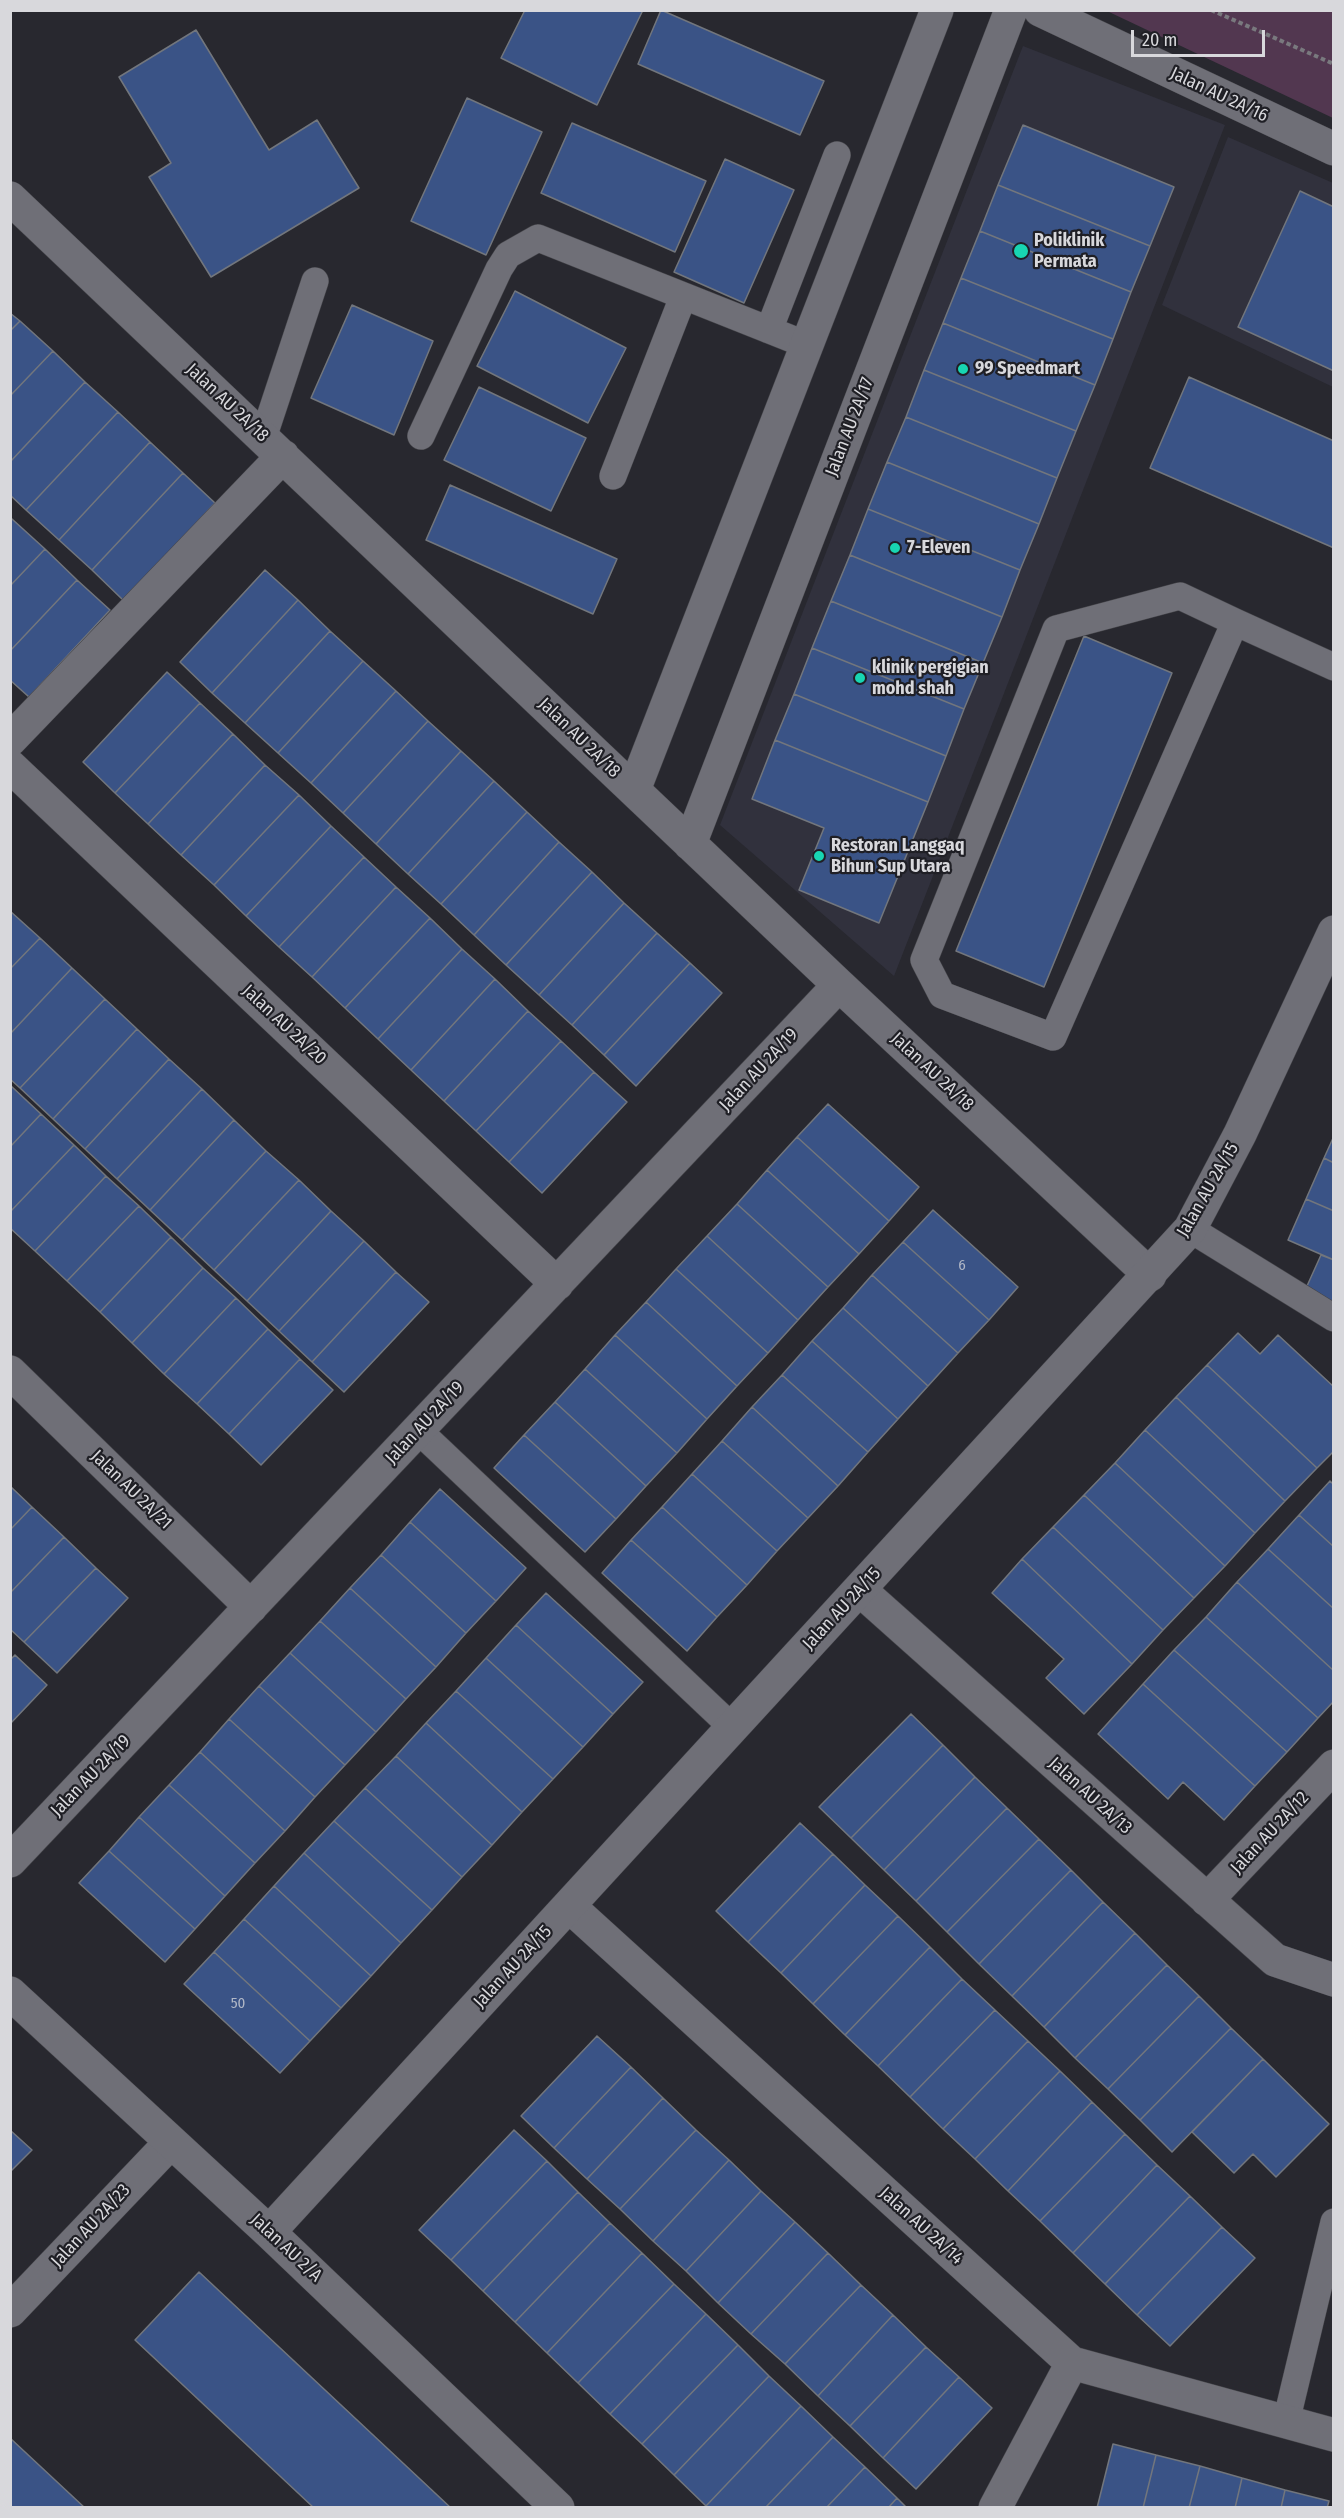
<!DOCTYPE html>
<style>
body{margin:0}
#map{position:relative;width:1344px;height:2518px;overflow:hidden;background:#28282f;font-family:"Fira Sans Condensed",sans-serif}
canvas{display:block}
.frame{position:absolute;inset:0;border:12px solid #d8d8dc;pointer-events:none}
.scale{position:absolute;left:1131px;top:30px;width:134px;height:27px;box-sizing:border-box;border:3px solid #d8d8dc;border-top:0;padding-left:8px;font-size:18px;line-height:21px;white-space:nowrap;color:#d8d8dc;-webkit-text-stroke:4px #1f1f25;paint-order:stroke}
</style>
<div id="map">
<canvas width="1344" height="2518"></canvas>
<div class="frame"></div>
<div class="scale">20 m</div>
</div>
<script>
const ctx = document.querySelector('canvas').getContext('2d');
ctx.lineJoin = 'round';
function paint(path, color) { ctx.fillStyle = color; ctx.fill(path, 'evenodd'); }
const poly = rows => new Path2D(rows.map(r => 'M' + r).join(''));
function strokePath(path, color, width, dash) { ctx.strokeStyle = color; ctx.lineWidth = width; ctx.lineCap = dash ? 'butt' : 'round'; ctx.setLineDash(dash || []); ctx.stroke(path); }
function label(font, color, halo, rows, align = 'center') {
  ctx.font = font + ' "Fira Sans Condensed",sans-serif'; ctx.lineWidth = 4.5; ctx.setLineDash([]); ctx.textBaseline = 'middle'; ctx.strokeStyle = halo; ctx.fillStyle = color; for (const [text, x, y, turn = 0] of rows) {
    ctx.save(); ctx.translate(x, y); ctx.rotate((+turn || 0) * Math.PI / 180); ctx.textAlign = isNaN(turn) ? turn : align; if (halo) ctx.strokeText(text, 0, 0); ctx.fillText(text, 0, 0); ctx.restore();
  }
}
const built = poly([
 [1023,46,1225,125,894,976,720,825],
 [1228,137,1333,183,1333,387,1162,305]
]);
const green = poly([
 [1329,10,1334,12,1333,118,1107,11]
]);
const building = poly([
 [525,10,643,10,597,105,501,58,525,10],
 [661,10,824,81,800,135,638,64,661,10],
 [196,30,269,150,317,120,359,188,211,277,149,177,171,163,119,77,196,30],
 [467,98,542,132,486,255,411,221,467,98],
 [572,123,706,181,675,252,541,193,572,123],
 [1023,125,1174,187,1150,246,998,185,1023,125],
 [725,159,794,190,744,303,674,272,725,159],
 [998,185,1150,246,1131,292,980,231,998,185],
 [1300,191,1334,207,1334,371,1238,327,1300,191],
 [980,231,1131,292,1113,339,961,278,980,231],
 [961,278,1113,339,1095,385,943,323,961,278],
 [515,291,626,348,588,423,477,366,515,291],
 [352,305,433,341,394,435,311,398,352,305],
 [10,313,20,321,10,331,10,313],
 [20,321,53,351,10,396,10,331,20,321],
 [943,323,1095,385,1076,431,924,370,943,323],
 [53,351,85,382,10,462,10,396,53,351],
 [924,370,1076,431,1057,478,906,417,924,370],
 [1189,377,1334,441,1334,548,1150,468,1189,377],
 [85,382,118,412,26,510,10,495,10,462,85,382],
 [479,387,586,438,551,511,444,460,479,387],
 [118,412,150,442,59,540,26,510,118,412],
 [906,417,1057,478,1039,524,887,462,906,417],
 [150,442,183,473,92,570,59,540,150,442],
 [887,462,1039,524,1020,570,868,509,887,462],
 [183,473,215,503,124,601,92,570,183,473],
 [450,485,617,559,593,614,426,540,450,485],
 [868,509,1020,570,1002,617,850,555,868,509],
 [12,519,45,549,10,586,10,521,12,519],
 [45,549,77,580,10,651,10,586,45,549],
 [850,555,1002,617,983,663,831,601,850,555],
 [265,570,298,600,212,693,180,662,265,570],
 [77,580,110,610,29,697,10,680,10,651,77,580],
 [298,600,330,631,245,723,212,693,298,600],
 [831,601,983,663,964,709,812,648,831,601],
 [330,631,363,661,278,753,245,723,330,631],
 [1084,636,1172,673,1044,987,956,951,1084,636],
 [812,648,964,709,946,756,794,694,812,648],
 [363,661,396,691,311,783,278,753,363,661],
 [167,672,200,703,115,793,83,762,167,672],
 [396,691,428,721,343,813,311,783,396,691],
 [794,694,946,756,928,802,775,740,794,694],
 [200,703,233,734,148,824,115,793,200,703],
 [428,721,461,751,376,844,343,813,428,721],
 [233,734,265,765,181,855,148,824,233,734],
 [775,740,928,802,879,923,799,890,824,828,752,799,775,740],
 [461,751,494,781,408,874,376,844,461,751],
 [265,765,299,795,214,885,181,855,265,765],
 [494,781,527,812,441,904,408,874,494,781],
 [299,795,331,826,246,916,214,885,299,795],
 [527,812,559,842,474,935,441,904,527,812],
 [331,826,364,857,279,947,246,916,331,826],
 [559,842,592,872,506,965,474,935,559,842],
 [364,857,396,887,312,977,279,947,364,857],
 [592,872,624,903,539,995,506,965,592,872],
 [396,887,430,918,345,1008,312,977,396,887],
 [624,903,657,933,572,1025,539,995,624,903],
 [10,911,40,938,10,969,10,911],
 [430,918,462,949,378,1039,345,1008,430,918],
 [657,933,690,963,604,1055,572,1025,657,933],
 [40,938,72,968,10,1034,10,969,40,938],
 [462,949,495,979,411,1070,378,1039,462,949],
 [690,963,722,993,636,1086,604,1055,690,963],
 [72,968,105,999,20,1088,10,1079,10,1034,72,968],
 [495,979,528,1011,444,1101,411,1070,495,979],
 [105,999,137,1029,53,1119,20,1088,105,999],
 [528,1011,561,1041,476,1131,444,1101,528,1011],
 [137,1029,169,1059,85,1149,53,1119,137,1029],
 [561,1041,594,1072,509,1162,476,1131,561,1041],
 [169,1059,202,1089,117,1179,85,1149,169,1059],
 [594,1072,627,1102,542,1193,509,1162,594,1072],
 [10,1085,41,1114,10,1147,10,1085],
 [202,1089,234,1120,150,1210,117,1179,202,1089],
 [828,1104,919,1187,889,1221,797,1137,828,1104],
 [41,1114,74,1145,10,1212,10,1147,41,1114],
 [234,1120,266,1151,182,1240,150,1210,234,1120],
 [1334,1136,1334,1163,1324,1158,1334,1136],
 [797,1137,889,1221,859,1254,767,1170,797,1137],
 [74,1145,106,1176,35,1251,10,1228,10,1212,74,1145],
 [266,1151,299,1180,214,1270,182,1240,266,1151],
 [1324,1158,1334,1163,1334,1211,1306,1199,1324,1158],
 [767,1170,859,1254,828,1287,737,1204,767,1170],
 [106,1176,139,1206,67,1281,35,1251,106,1176],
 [299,1180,331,1211,247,1301,214,1270,299,1180],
 [1306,1199,1334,1211,1334,1260,1288,1240,1306,1199],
 [737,1204,828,1287,798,1320,707,1236,737,1204],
 [139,1206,171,1237,100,1312,67,1281,139,1206],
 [933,1210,1018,1287,989,1320,903,1242,933,1210],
 [331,1211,364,1241,279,1331,247,1301,331,1211],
 [707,1236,798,1320,768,1353,676,1269,707,1236],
 [171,1237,203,1268,132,1343,100,1312,171,1237],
 [364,1241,396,1272,312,1362,279,1331,364,1241],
 [903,1242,989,1320,958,1353,872,1275,903,1242],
 [1321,1255,1334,1260,1334,1310,1302,1297,1321,1255],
 [203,1268,236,1298,164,1374,132,1343,203,1268],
 [676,1269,768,1353,737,1386,646,1302,676,1269],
 [396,1272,429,1302,344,1392,312,1362,396,1272],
 [872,1275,958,1353,928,1386,843,1308,872,1275],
 [236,1298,268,1329,197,1404,164,1374,236,1298],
 [646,1302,737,1386,707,1419,615,1335,646,1302],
 [843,1308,928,1386,898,1419,812,1341,843,1308],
 [268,1329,300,1359,229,1434,197,1404,268,1329],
 [1238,1333,1260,1354,1278,1335,1334,1387,1334,1451,1317,1468,1207,1365,1238,1333],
 [615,1335,707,1419,677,1453,585,1369,615,1335],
 [812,1341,898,1419,868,1452,782,1375,812,1341],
 [300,1359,333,1390,261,1465,229,1434,300,1359],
 [1207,1365,1317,1468,1285,1501,1176,1397,1207,1365],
 [585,1369,677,1453,646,1486,555,1402,585,1369],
 [782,1375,868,1452,838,1486,752,1407,782,1375],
 [1176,1397,1285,1501,1255,1533,1145,1430,1176,1397],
 [555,1402,646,1486,616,1519,524,1435,555,1402],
 [752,1407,838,1486,808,1518,722,1441,752,1407],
 [1145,1430,1255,1533,1225,1566,1115,1463,1145,1430],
 [524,1435,616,1519,585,1552,494,1468,524,1435],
 [722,1441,808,1518,777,1551,692,1474,722,1441],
 [1115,1463,1225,1566,1194,1598,1084,1495,1115,1463],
 [692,1474,777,1551,747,1585,662,1507,692,1474],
 [1330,1481,1334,1485,1334,1547,1299,1515,1330,1481],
 [10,1486,32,1507,10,1530,10,1486],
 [440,1489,526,1568,496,1601,410,1522,440,1489],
 [1084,1495,1194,1598,1163,1630,1053,1527,1084,1495],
 [32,1507,64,1537,10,1593,10,1530,32,1507],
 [662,1507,747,1585,717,1617,631,1540,662,1507],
 [1299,1515,1334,1547,1334,1609,1268,1549,1299,1515],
 [410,1522,496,1601,466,1633,381,1555,410,1522],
 [1053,1527,1163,1630,1132,1664,1022,1559,1053,1527],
 [64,1537,96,1568,24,1642,10,1629,10,1593,64,1537],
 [631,1540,717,1617,687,1651,602,1573,631,1540],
 [1268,1549,1334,1609,1334,1671,1237,1582,1268,1549],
 [381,1555,466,1633,436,1667,350,1588,381,1555],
 [1022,1559,1132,1664,1084,1714,1046,1678,1064,1659,992,1593,1022,1559],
 [96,1568,128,1598,57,1673,24,1642,96,1568],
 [1237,1582,1334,1671,1334,1701,1318,1718,1206,1617,1237,1582],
 [350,1588,436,1667,406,1699,320,1621,350,1588],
 [546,1593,643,1682,613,1714,516,1625,546,1593],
 [1206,1617,1318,1718,1287,1752,1174,1650,1206,1617],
 [320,1621,406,1699,376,1732,290,1653,320,1621],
 [516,1625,613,1714,583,1747,486,1658,516,1625],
 [1174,1650,1287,1752,1255,1786,1143,1684,1174,1650],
 [290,1653,376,1732,345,1765,259,1686,290,1653],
 [15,1655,47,1685,10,1724,10,1660,15,1655],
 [486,1658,583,1747,553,1779,456,1691,486,1658],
 [1143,1684,1255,1786,1224,1820,1183,1782,1168,1799,1098,1734,1143,1684],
 [259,1686,345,1765,315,1797,229,1719,259,1686],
 [456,1691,553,1779,522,1812,426,1723,456,1691],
 [911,1714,943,1745,851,1838,819,1807,911,1714],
 [229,1719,315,1797,285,1831,200,1752,229,1719],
 [426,1723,522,1812,492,1845,396,1756,426,1723],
 [943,1745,975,1777,884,1870,851,1838,943,1745],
 [200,1752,285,1831,255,1863,169,1785,200,1752],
 [396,1756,492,1845,462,1877,365,1788,396,1756],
 [975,1777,1007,1808,916,1901,884,1870,975,1777],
 [169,1785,255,1863,225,1896,139,1817,169,1785],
 [365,1788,462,1877,432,1910,334,1821,365,1788],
 [1007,1808,1039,1839,947,1932,916,1901,1007,1808],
 [139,1817,225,1896,195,1929,109,1851,139,1817],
 [334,1821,432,1910,401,1943,304,1853,334,1821],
 [800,1823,833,1854,748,1942,716,1911,800,1823],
 [1039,1839,1071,1870,979,1964,947,1932,1039,1839],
 [109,1851,195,1929,165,1962,79,1883,109,1851],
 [304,1853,401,1943,371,1976,274,1886,304,1853],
 [833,1854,865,1885,781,1973,748,1942,833,1854],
 [1071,1870,1103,1902,1012,1996,979,1964,1071,1870],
 [865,1885,898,1916,813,2004,781,1973,865,1885],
 [274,1886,371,1976,341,2008,244,1919,274,1886],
 [1103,1902,1135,1933,1044,2027,1012,1996,1103,1902],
 [898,1916,930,1947,845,2035,813,2004,898,1916],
 [244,1919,341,2008,310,2041,214,1952,244,1919],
 [1135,1933,1167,1965,1075,2058,1044,2027,1135,1933],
 [930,1947,962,1979,878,2066,845,2035,930,1947],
 [214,1952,310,2041,280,2073,184,1984,214,1952],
 [1167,1965,1199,1996,1108,2089,1075,2058,1167,1965],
 [962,1979,995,2010,910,2097,878,2066,962,1979],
 [1199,1996,1231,2028,1140,2120,1108,2089,1199,1996],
 [995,2010,1028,2041,943,2129,910,2097,995,2010],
 [1231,2028,1263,2059,1172,2152,1140,2120,1231,2028],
 [597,2036,631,2067,554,2148,521,2116,597,2036],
 [1028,2041,1060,2071,975,2159,943,2129,1028,2041],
 [1263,2059,1329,2124,1276,2177,1253,2154,1234,2173,1192,2132,1263,2059],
 [631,2067,663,2098,587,2179,554,2148,631,2067],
 [1060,2071,1092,2102,1008,2191,975,2159,1060,2071],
 [663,2098,696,2130,620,2209,587,2179,663,2098],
 [1092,2102,1125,2134,1040,2221,1008,2191,1092,2102],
 [10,2130,32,2150,10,2172,10,2130],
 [514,2130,547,2161,451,2260,419,2230,514,2130],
 [696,2130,729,2160,653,2241,620,2209,696,2130],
 [1125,2134,1157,2165,1073,2253,1040,2221,1125,2134],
 [729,2160,761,2191,686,2271,653,2241,729,2160],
 [547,2161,578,2192,483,2291,451,2260,547,2161],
 [1157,2165,1190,2196,1105,2284,1073,2253,1157,2165],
 [761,2191,795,2222,718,2303,686,2271,761,2191],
 [578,2192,610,2223,515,2322,483,2291,578,2192],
 [1190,2196,1222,2227,1137,2315,1105,2284,1190,2196],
 [795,2222,828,2253,751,2334,718,2303,795,2222],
 [610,2223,642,2253,547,2353,515,2322,610,2223],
 [1222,2227,1255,2258,1170,2346,1137,2315,1222,2227],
 [642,2253,674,2284,578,2383,547,2353,642,2253],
 [828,2253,861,2285,785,2364,751,2334,828,2253],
 [199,2272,451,2508,314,2508,135,2340,199,2272],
 [674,2284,706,2314,610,2414,578,2383,674,2284],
 [861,2285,893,2315,818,2396,785,2364,861,2285],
 [706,2314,738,2345,642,2444,610,2414,706,2314],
 [893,2315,926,2347,850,2426,818,2396,893,2315],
 [738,2345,769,2376,674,2475,642,2444,738,2345],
 [926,2347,959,2377,883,2458,850,2426,926,2347],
 [769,2376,801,2406,706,2506,674,2475,769,2376],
 [959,2377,992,2408,916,2489,883,2458,959,2377],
 [801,2406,833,2437,765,2508,708,2508,706,2506,801,2406],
 [833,2437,865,2467,826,2508,765,2508,833,2437],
 [10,2438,85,2508,10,2508,10,2438],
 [1113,2444,1156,2455,1143,2508,1097,2508,1113,2444],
 [1156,2455,1200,2466,1189,2508,1143,2508,1156,2455],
 [1200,2466,1242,2478,1235,2508,1189,2508,1200,2466],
 [865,2467,897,2498,888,2508,826,2508,865,2467],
 [1242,2478,1285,2490,1281,2508,1235,2508,1242,2478],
 [1285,2490,1329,2501,1327,2508,1281,2508,1285,2490],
 [897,2498,907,2508,888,2508,897,2498]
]);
const path = poly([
 [1211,10,1334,64]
]);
const service = poly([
 [769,330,837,155],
 [421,436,499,269,508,255,538,238,807,345],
 [263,438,315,281],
 [613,476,683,297],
 [1235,622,1053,1037,942,995,924,960,1056,629,1180,596,1235,622,1334,667],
 [1190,1229,1334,1318],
 [418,1430,733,1728],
 [1286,2422,1334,2222]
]);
const minor = poly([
 [1040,10,1334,149],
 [10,198,839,985,1150,1275],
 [10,740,283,456],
 [10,766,557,1284],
 [634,790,937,10],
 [690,844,1011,10],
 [10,1372,251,1607],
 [860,1590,1275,1960,1334,1980],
 [10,1861,839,985],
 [1207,1900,1334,1766],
 [569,1906,1072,2363,1334,2435],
 [10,2311,171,2142],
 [995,2508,1072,2363]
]);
const tertiary = poly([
 [10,1993,269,2232,558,2508],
 [269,2232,1190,1229,1240,1134,1334,932]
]);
const markers = [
 [1021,251,8,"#18d5b2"],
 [963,369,6,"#18d5b2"],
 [895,548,6,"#18d5b2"],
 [860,678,6,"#18d5b2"],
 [819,856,6,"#18d5b2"]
];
const numberNames = [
 ["6",962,1266],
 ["50",238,2004]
];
const streetNames = [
 ["Jalan AU 2A/16",1219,95,25],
 ["Jalan AU 2A/18",227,403,43],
 ["Jalan AU 2A/17",850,427,-69],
 ["Jalan AU 2A/18",579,738,44],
 ["Jalan AU 2A/20",284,1025,43],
 ["Jalan AU 2A/19",759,1070,-47],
 ["Jalan AU 2A/18",932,1072,43],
 ["Jalan AU 2A/15",1208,1190,-60],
 ["Jalan AU 2A/19",425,1423,-47],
 ["Jalan AU 2A/21",131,1490,44],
 ["Jalan AU 2A/15",842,1609,-47],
 ["Jalan AU 2A/19",91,1776,-46],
 ["Jalan AU 2A/13",1090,1796,42],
 ["Jalan AU 2A/12",1270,1833,-47],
 ["Jalan AU 2A/15",513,1967,-47],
 ["Jalan AU 2A/23",91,2226,-47],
 ["Jalan AU 2A/14",921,2226,42],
 ["Jalan AU 2/A",286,2248,43]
];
const poiNames = [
 ["Poliklinik",1034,241],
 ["Permata",1034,262],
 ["99 Speedmart",975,369],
 ["7-Eleven",907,548],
 ["klinik pergigian",872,668],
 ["mohd shah",872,689],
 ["Restoran Langgaq",831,846],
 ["Bihun Sup Utara",831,867]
];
paint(built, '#31313d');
paint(green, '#523750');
paint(building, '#3a5386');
strokePath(building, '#72767d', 1.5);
strokePath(service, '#45454a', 28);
strokePath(minor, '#45454a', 34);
strokePath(tertiary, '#45454a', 34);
strokePath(path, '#79797e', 4, [4.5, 3]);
strokePath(service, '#6f6f77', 27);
strokePath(minor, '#6f6f77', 33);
strokePath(tertiary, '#6f6f77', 33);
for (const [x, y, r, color] of markers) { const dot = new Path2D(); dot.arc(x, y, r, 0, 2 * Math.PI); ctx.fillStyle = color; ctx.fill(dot); strokePath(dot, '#1f1f25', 2); }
label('15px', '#b0b7c6', null, numberNames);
label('18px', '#d8d8dc', '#1f1f25', streetNames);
label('bold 18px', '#d8d8dc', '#1f1f25', poiNames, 'left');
</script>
